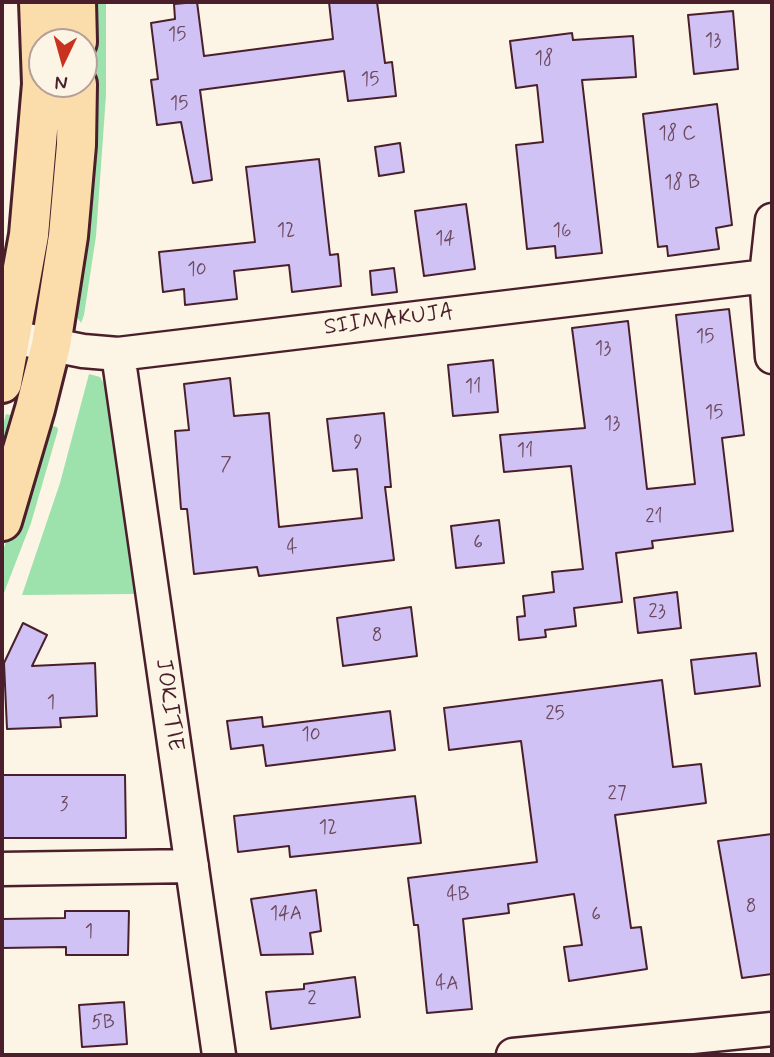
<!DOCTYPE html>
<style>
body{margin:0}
#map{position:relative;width:774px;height:1057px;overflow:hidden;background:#fcf5e5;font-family:Mynerve,sans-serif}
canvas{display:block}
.frame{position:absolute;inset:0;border:4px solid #4a1f2b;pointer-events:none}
.north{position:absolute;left:28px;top:28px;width:70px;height:70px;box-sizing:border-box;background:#fcf5e5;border:2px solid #b59f9b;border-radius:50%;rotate:185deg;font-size:19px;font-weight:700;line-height:28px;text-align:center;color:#4a1f2b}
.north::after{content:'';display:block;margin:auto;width:24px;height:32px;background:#c8321e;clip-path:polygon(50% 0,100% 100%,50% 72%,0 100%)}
</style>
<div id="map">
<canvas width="774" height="1057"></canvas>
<div class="frame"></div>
<div class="north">N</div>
</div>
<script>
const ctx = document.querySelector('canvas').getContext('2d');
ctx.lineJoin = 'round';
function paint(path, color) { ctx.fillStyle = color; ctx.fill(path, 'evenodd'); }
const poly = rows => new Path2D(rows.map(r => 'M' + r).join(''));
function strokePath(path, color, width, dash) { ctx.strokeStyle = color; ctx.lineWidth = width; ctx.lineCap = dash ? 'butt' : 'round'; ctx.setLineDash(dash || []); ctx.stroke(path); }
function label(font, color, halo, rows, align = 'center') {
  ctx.font = font + ' Mynerve,sans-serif'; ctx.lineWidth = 5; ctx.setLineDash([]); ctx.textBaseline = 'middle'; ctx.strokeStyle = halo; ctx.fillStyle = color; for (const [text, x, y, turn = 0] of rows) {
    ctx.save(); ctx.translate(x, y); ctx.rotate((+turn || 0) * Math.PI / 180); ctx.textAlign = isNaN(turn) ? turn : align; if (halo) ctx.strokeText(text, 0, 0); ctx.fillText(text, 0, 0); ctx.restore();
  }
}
const green = poly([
 [87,2,106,2,106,95,96,236,84,315,81,323,75,314,89,87],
 [89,374,100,377,108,390,136,594,22,595,60,483],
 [6,414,23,418,2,491,2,429],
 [43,424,57,427,58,430,31,523,2,598,2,554]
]);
const building = poly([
 [197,2,204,56,333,39,329,2,377,2,385,63,392,62,396,96,348,101,344,71,200,90,212,180,193,183,181,122,157,125,151,80,158,79,151,23,175,19,174,4,197,2],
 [733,11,738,69,694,74,688,15,733,11],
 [572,33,573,40,633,36,636,77,582,80,602,253,556,258,555,246,527,249,516,145,543,142,537,85,516,88,510,41,572,33],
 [717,104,732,225,716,228,719,249,668,256,667,246,658,247,643,114,717,104],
 [400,143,404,172,379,176,375,147,400,143],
 [319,159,330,255,338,254,341,286,292,292,289,265,234,271,237,299,185,305,184,289,163,292,159,252,255,242,246,167,319,159],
 [466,204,475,269,424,276,415,211,466,204],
 [394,268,397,292,372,295,370,271,394,268],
 [729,309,744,435,722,438,733,531,652,541,653,548,616,553,622,602,574,608,576,626,545,630,546,637,519,640,517,617,525,616,523,596,554,592,552,572,583,569,571,466,504,472,500,435,585,428,572,328,628,321,647,489,695,484,676,315,729,309],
 [493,360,498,412,453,416,448,365,493,360],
 [230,378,234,416,269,413,279,527,362,518,357,469,333,471,327,419,384,413,391,487,385,487,394,560,259,576,257,567,194,574,187,509,181,509,175,431,189,430,184,384,230,378],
 [499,520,504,563,456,568,451,526,499,520],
 [677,592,681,628,638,633,634,598,677,592],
 [411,607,417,656,343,666,337,618,411,607],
 [23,623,47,635,32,666,95,663,97,716,60,718,61,727,7,729,4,663,23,623],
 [756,653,760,686,695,694,691,660,756,653],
 [662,680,673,767,701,764,706,803,615,815,631,928,641,927,647,969,569,981,564,947,582,945,574,894,508,904,509,913,463,919,472,1009,427,1013,418,925,414,925,408,878,537,862,521,741,449,750,444,708,662,680],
 [390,711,395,750,266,766,263,745,231,749,227,721,262,717,263,727,390,711],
 [2,775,125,775,126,838,2,838,2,775],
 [415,796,421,843,290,857,289,846,238,852,234,816,415,796],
 [772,834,772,974,742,978,718,841,772,834],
 [316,890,321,931,310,933,313,954,261,955,251,899,316,890],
 [65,911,129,911,128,955,66,955,66,947,2,948,2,919,65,918,65,911],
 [355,977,360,1017,271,1029,266,992,304,989,304,984,355,977],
 [124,1002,127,1044,82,1047,79,1005,124,1002]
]);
const street = poly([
 [772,220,766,276,772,357],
 [12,337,83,351,118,354,766,276],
 [118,354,219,1055],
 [2,869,192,866],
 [513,1055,772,1029]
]);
const primary = poly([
 [76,2,77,42],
 [2,383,29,235,42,84,39,2],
 [2,521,35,409,51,345,68,236,76,145,77,84]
]);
const numberNames = [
 ["15",177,36],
 ["13",713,42],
 ["18",544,60],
 ["15",370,81],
 ["15",179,105],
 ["18 C",677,135],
 ["18 B",682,184],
 ["12",286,232],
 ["16",562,232],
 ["14",445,240],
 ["10",197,271],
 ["15",705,338],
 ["13",603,350],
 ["11",473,388],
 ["15",714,414],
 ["13",612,425],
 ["9",358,444],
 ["11",525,452],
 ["7",226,466],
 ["21",654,518],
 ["6",478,544],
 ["4",292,549],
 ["23",657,613],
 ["8",377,637],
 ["1",51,704],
 ["25",555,715],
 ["10",311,736],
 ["27",617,795],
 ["3",64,806],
 ["12",328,829],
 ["4B",458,896],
 ["8",751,908],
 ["14A",286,915],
 ["6",596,916],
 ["1",89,933],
 ["4A",447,985],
 ["2",312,1000],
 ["5B",103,1024]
];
const streetNames = [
 ["SIIMAKUJA",389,321,-7],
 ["JOKITIE",168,705,82]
];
paint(green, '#9de1ad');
paint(building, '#d0c2f4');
strokePath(building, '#4a1f2b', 2);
strokePath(street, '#4a1f2b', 37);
strokePath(primary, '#4a1f2b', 44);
strokePath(street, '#fcf5e5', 32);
strokePath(primary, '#faddab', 38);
label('19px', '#6c485d', null, numberNames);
label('23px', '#4a1f2b', '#fcf5e5', streetNames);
</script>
